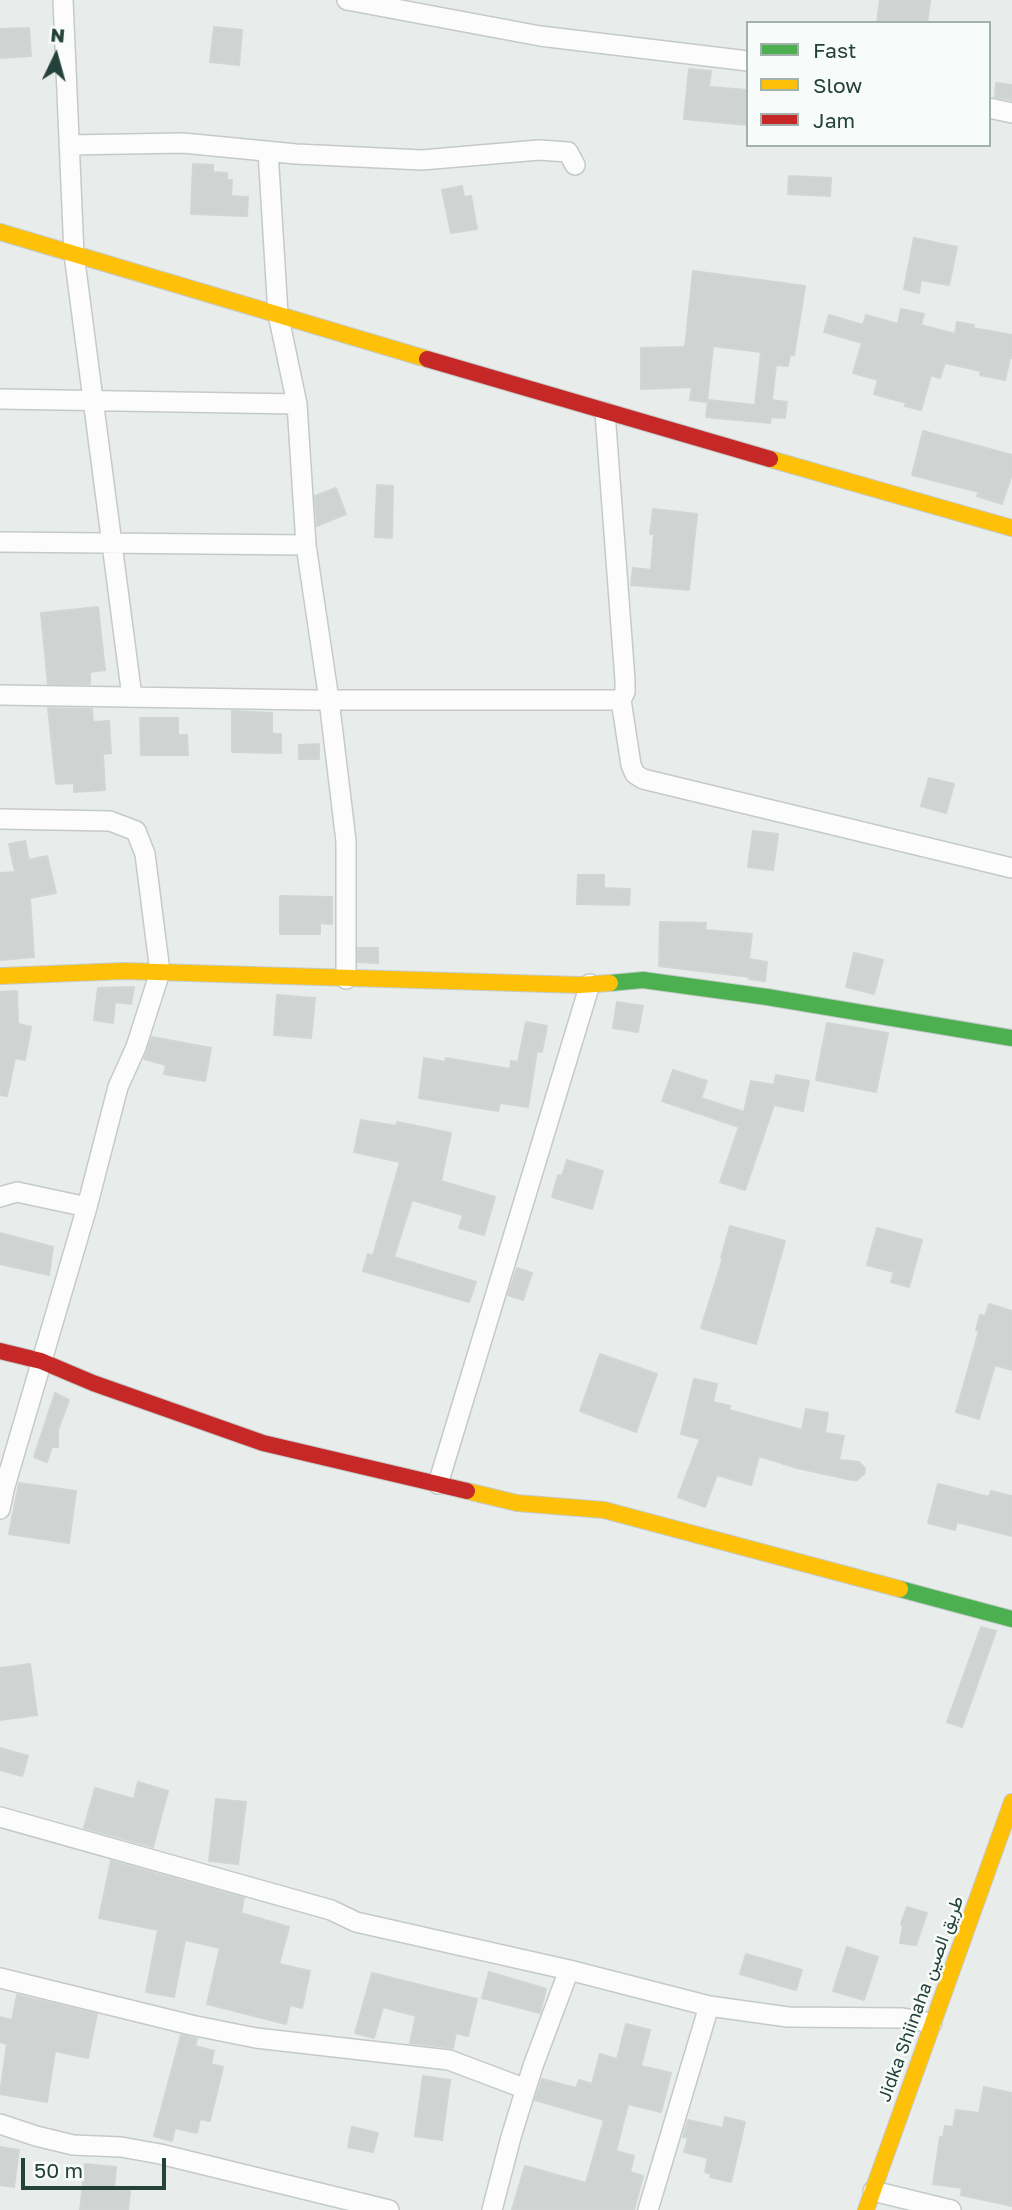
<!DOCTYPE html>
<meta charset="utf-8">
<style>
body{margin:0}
#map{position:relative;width:1012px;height:2210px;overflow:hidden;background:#e8edeb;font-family:"Golos Text",sans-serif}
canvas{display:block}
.legend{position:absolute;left:746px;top:21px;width:245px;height:126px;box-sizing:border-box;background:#f7fbf9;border:2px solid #a3b1ad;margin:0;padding:9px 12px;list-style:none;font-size:21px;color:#24423a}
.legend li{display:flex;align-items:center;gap:14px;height:35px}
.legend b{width:35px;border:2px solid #a3b1ad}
.north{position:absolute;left:21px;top:21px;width:70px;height:70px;-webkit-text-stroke:5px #f7fbf9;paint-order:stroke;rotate:5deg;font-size:19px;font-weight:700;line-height:28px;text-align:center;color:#24423a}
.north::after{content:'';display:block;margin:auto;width:24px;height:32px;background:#24423a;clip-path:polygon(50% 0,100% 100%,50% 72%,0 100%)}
.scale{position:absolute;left:21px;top:2158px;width:145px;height:32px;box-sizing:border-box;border:4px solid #24423a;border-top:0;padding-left:9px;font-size:21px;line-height:24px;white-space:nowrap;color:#24423a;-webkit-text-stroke:5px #f7fbf9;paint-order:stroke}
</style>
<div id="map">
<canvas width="1012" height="2210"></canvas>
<ul class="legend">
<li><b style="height:9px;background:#4caf50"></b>Fast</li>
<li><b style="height:9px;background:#ffc107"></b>Slow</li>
<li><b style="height:9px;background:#c62828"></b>Jam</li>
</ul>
<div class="north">N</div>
<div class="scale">50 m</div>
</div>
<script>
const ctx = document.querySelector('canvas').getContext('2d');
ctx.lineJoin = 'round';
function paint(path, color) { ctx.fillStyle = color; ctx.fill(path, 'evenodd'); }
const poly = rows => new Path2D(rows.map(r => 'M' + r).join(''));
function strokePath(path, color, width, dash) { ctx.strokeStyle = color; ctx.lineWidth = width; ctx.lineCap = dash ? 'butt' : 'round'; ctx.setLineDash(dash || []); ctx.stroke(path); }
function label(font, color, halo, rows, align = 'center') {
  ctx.font = font + ' "Golos Text",Vazirmatn,sans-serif'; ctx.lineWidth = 5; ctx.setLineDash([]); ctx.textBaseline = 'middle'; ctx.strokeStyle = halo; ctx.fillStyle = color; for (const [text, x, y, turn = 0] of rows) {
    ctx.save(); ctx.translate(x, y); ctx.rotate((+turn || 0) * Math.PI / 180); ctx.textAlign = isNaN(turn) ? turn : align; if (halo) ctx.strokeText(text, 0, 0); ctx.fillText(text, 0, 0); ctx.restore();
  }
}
const building = poly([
 [880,0,930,0,927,23,877,23,880,0],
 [214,27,242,30,239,65,210,62,214,27],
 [29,28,31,56,0,58,0,29,29,28],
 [689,69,711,71,709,87,748,90,748,125,684,119,689,69],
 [996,83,1012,85,1012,100,995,97,996,83],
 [193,164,213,165,213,172,227,173,227,180,232,180,231,196,248,197,247,216,191,214,193,164],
 [789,176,831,178,830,196,788,194,789,176],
 [462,186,464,197,471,196,477,229,451,233,442,190,462,186],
 [914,238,957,247,949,285,921,280,919,293,904,289,914,238],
 [693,271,805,286,794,355,790,355,788,366,776,365,772,400,787,402,785,418,771,417,770,423,706,417,708,400,755,405,761,352,713,346,707,402,690,400,692,387,641,389,641,348,685,347,693,271],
 [901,309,924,314,921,325,955,334,957,322,974,325,973,328,1012,335,1012,358,1010,358,1005,380,980,375,981,371,945,363,940,378,931,375,921,410,905,406,906,403,874,394,878,380,853,373,862,343,824,332,829,315,863,325,866,315,898,324,901,309],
 [923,431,1012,455,1012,474,1002,504,977,496,979,492,912,475,923,431],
 [377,485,393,486,392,538,375,537,377,485],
 [336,488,346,514,317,526,315,496,336,488],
 [653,509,697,514,689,590,631,585,633,568,651,570,654,534,650,534,653,509],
 [98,607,105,670,90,672,90,684,48,684,41,613,98,607],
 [48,708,92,709,93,722,109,721,111,753,103,754,105,790,74,792,74,783,56,784,48,708],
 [232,711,272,713,272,734,281,734,281,753,232,752,232,711],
 [140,718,178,718,178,735,187,735,188,755,141,755,140,718],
 [319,744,319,759,299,759,299,745,319,744],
 [929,778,954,784,946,813,921,806,929,778],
 [753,831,778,834,773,870,748,867,753,831],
 [25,841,29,860,47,856,56,893,30,898,34,957,0,960,0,873,15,872,9,844,25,841],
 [578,875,604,875,604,888,630,889,629,905,577,904,578,875],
 [280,896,332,897,332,924,320,923,320,934,280,934,280,896],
 [660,922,706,923,705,930,752,934,749,959,767,962,765,981,749,979,750,977,659,966,660,922],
 [358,948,378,948,378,963,358,962,358,948],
 [854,953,883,960,874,994,846,987,854,953],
 [134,987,131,1004,115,1002,113,1023,94,1020,98,988,134,987],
 [17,991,18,1024,31,1027,25,1060,15,1058,7,1096,0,1095,0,992,17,991],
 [277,995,315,998,311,1038,274,1035,277,995],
 [617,1002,643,1006,638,1032,613,1028,617,1002],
 [526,1022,547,1026,542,1052,537,1051,528,1107,500,1103,498,1111,419,1098,424,1058,445,1062,446,1058,510,1069,511,1061,518,1062,526,1022],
 [827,1023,888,1033,876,1092,816,1080,827,1023],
 [152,1037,211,1048,205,1081,164,1074,166,1065,144,1059,152,1037],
 [673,1070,707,1081,701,1098,744,1112,751,1081,774,1085,776,1075,809,1081,803,1111,774,1105,745,1190,720,1182,739,1127,662,1101,673,1070],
 [361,1120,396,1126,397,1122,451,1133,441,1181,495,1197,484,1235,459,1228,463,1215,412,1200,394,1257,476,1282,469,1302,363,1271,368,1254,373,1256,400,1162,354,1152,361,1120],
 [567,1160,603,1171,592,1209,552,1197,558,1175,562,1176,567,1160],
 [730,1226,785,1241,756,1344,701,1328,723,1258,721,1258,730,1226],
 [877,1228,922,1240,909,1287,891,1282,894,1272,867,1265,877,1228],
 [0,1233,53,1247,49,1275,0,1264,0,1233],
 [517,1268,532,1273,523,1300,508,1295,517,1268],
 [989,1304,1012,1311,1012,1370,995,1365,979,1419,956,1412,979,1331,976,1330,980,1315,985,1316,989,1304],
 [600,1354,657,1374,636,1432,580,1411,600,1354],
 [694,1379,717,1384,713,1402,730,1406,729,1410,802,1430,806,1409,828,1413,825,1433,844,1436,839,1460,859,1462,865,1469,864,1474,857,1480,852,1480,797,1468,759,1456,751,1485,717,1475,705,1507,678,1497,700,1439,681,1434,694,1379],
 [55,1393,69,1400,58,1430,58,1447,52,1447,47,1462,34,1457,55,1393],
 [19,1483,76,1491,69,1543,9,1534,19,1483],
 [938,1484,989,1497,991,1491,1012,1496,1012,1536,957,1522,955,1530,928,1523,938,1484],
 [981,1627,996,1631,962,1727,947,1722,981,1627],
 [30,1664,37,1715,0,1720,0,1668,30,1664],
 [0,1748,28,1756,22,1776,0,1770,0,1748],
 [138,1782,168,1791,153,1847,84,1828,95,1788,134,1799,138,1782],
 [216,1799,246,1802,238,1864,209,1861,216,1799],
 [111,1861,244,1898,241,1913,289,1927,279,1964,310,1971,302,2008,290,2005,286,2024,207,2004,220,1948,185,1940,174,1997,146,1992,158,1930,99,1918,111,1861],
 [907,1907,927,1913,916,1945,900,1943,903,1925,901,1924,907,1907],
 [847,1947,878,1957,864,2000,833,1991,847,1947],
 [746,1954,802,1970,796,1990,740,1974,746,1954],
 [489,1972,546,1989,540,2013,482,1998,489,1972],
 [372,1973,477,1999,468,2036,456,2033,453,2048,410,2043,416,2016,383,2007,374,2038,355,2033,372,1973],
 [17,1995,97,2014,88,2058,55,2051,47,2102,0,2094,7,2044,0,2042,0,2017,12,2020,17,1995],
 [626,2024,650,2030,641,2066,671,2073,661,2112,628,2104,616,2151,634,2156,630,2172,643,2176,634,2210,512,2210,525,2166,586,2183,604,2120,535,2100,542,2079,576,2088,579,2080,592,2084,600,2054,617,2059,626,2024],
 [181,2035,197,2039,195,2046,214,2051,211,2064,223,2067,210,2121,200,2119,197,2133,175,2128,172,2141,154,2136,181,2035],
 [423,2076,450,2080,442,2140,415,2136,423,2076],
 [984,2087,1012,2093,1012,2206,961,2195,962,2188,933,2184,940,2137,943,2137,945,2126,953,2127,956,2110,979,2113,984,2087],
 [725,2117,745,2122,731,2182,710,2177,711,2174,705,2172,708,2158,684,2152,688,2138,683,2137,688,2120,723,2128,725,2117],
 [352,2127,378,2133,373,2152,348,2147,352,2127],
 [0,2147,19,2150,14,2187,0,2185,0,2147],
 [85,2164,116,2167,114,2189,130,2191,128,2210,80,2210,85,2164]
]);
const street = poly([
 [63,0,74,254,132,697],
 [347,0,540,36,748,61],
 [989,108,1012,113],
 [69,145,183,143,296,154,422,160,539,150,568,152,575,165],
 [268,151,278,314,297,404,306,545,329,700,346,841,346,979],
 [0,399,297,404],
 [0,542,306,545],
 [0,695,313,700,621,700,625,692,625,680,605,412],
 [621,700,631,765,635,774,643,779,1012,868],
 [0,819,110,821,136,831,145,854,160,972,136,1047,118,1087,87,1207,5,1486],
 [0,1197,17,1192,87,1207],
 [438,1484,590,984],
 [0,1485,5,1486,0,1509],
 [0,1817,331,1910,356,1922,569,1970,709,2006,788,2017,903,2018,932,2023],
 [0,1978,191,2025,256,2038,449,2060,526,2089],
 [0,2124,36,2136,73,2145,121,2147,160,2154,389,2210],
 [873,2191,951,2210],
 [492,2210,511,2137,533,2066,569,1970],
 [648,2210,709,2006]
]);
const fast = poly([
 [610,983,643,980,767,997,1012,1038],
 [900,1589,1012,1619]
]);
const slow = poly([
 [0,232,427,359],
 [770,459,1012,528],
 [0,976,124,971,580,985,610,983],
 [467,1491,517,1503,604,1510,900,1589],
 [866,2210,1012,1802]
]);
const jam = poly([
 [427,359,770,459],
 [0,1351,41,1361,93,1383,263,1443,467,1491]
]);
const streetNames = [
 ["Jidka Shiinaha طريق الصين",921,1999,-70]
];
paint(building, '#cfd4d2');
strokePath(building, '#d1d6d4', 2);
strokePath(street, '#c5cac8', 22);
strokePath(fast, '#c3cbc8', 18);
strokePath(slow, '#c3cbc8', 18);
strokePath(jam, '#c3cbc8', 18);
strokePath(street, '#fcfcfc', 19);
strokePath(fast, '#4caf50', 16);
strokePath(slow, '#ffc107', 16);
strokePath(jam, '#c62828', 16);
label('18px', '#24423a', '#f7fbf9', streetNames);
</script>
